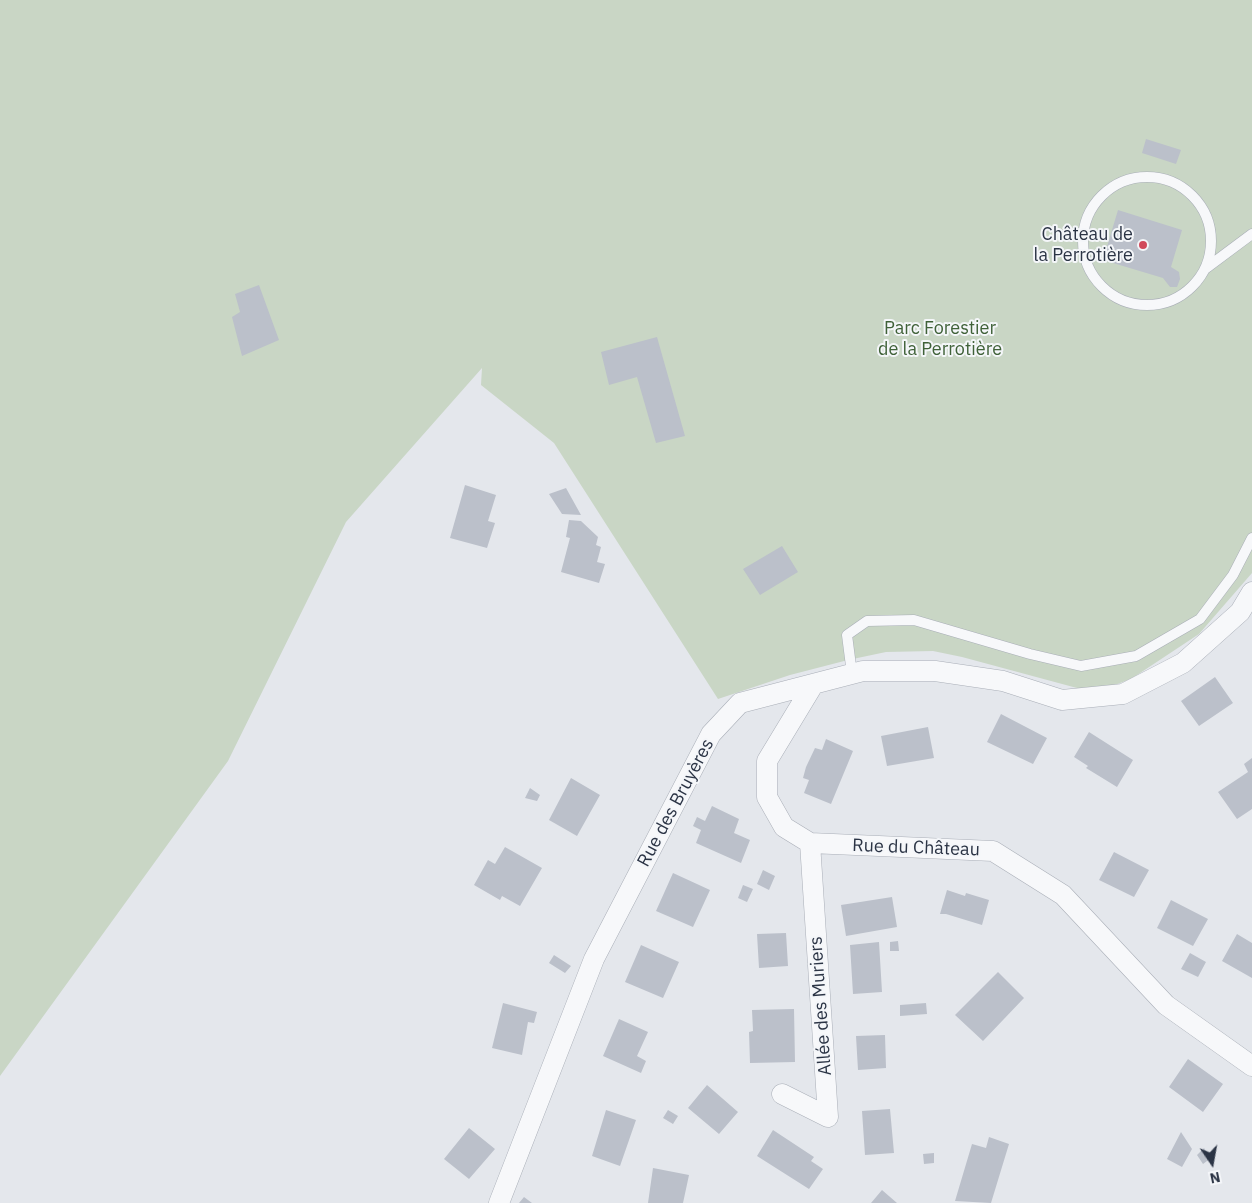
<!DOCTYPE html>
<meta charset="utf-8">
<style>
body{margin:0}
#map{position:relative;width:1252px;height:1203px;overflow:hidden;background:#e4e7ec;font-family:"IBM Plex Sans",sans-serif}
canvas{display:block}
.north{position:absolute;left:1187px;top:1138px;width:50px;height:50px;-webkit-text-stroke:4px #f4f6f9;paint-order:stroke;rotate:168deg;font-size:14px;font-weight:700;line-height:20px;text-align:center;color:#2b3445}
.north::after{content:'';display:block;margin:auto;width:18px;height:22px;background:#2b3445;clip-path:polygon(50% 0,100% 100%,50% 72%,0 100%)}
</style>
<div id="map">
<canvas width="1252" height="1203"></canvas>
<div class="north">N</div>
</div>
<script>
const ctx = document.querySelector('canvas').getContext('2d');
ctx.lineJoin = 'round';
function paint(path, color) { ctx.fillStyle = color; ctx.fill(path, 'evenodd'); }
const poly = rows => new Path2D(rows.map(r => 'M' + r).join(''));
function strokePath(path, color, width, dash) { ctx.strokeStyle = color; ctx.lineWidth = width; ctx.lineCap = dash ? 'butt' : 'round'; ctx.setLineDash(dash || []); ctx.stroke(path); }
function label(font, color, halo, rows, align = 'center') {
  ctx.font = font + ' "IBM Plex Sans",sans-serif'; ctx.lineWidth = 4; ctx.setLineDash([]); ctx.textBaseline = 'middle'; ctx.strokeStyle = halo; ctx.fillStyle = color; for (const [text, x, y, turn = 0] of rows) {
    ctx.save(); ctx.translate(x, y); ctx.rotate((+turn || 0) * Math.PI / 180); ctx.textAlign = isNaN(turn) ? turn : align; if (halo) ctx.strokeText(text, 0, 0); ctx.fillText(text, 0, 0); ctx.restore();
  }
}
const green = poly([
 [0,0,1252,0,1252,573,1199,634,1131,679,1098,691,1077,688,962,657,933,651,886,652,848,660,790,675,718,699,554,443,481,385,482,368,346,522,228,761,0,1076]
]);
const building = poly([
 [1146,139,1181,150,1176,164,1142,153],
 [1118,210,1182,230,1171,267,1179,272,1180,279,1177,287,1170,287,1163,278,1103,260],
 [259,285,279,340,242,356,232,317,240,312,235,294],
 [657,337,685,436,656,443,637,377,609,385,601,352],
 [465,485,496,495,488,521,495,523,487,548,450,538],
 [566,488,581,515,562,514,549,494],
 [569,520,581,521,598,537,596,545,601,547,597,562,605,564,599,583,561,572,570,538,566,537],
 [782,546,798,572,760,595,743,569],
 [1215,677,1233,703,1199,726,1181,701],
 [1001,714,1047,738,1033,764,987,742],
 [928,727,934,758,887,766,881,736],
 [1089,732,1133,760,1117,787,1086,768,1088,766,1074,757],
 [826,739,853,751,831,804,804,793,809,780,803,778,806,767,815,748,822,750],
 [1252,758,1252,809,1237,819,1218,792,1248,772,1244,764],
 [571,778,600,795,577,836,549,820],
 [530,788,540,795,537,801,525,798],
 [712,806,739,819,734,833,750,840,741,863,696,843,701,830,693,826,697,817,705,821],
 [505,847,542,868,520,906,502,896,500,900,474,885,488,860,495,864],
 [1114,852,1149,870,1134,897,1099,880],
 [763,870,775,876,769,890,757,884],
 [673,873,710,890,693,927,656,911],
 [743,885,753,889,747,902,738,898],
 [947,890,965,896,966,893,989,900,982,925,946,914,940,914],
 [892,897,897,927,846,936,841,905],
 [1171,900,1208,919,1193,946,1157,928],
 [786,933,788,966,759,968,757,934],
 [1237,934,1252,943,1252,978,1222,961],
 [898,941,899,951,890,951,890,942],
 [879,942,882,992,853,994,850,945],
 [641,945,679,962,663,998,625,982],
 [1190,953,1206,962,1198,977,1181,969],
 [554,955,571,966,565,973,549,963],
 [998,972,1024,998,983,1041,955,1015],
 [503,1003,537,1012,534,1023,528,1022,522,1055,492,1048],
 [926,1003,927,1014,900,1016,900,1005],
 [794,1009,795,1062,750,1063,749,1032,753,1031,752,1010],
 [619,1019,648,1032,637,1056,646,1061,641,1073,603,1056],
 [885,1035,886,1068,858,1070,856,1036],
 [1188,1059,1223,1084,1203,1112,1169,1087],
 [707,1085,738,1112,719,1134,688,1108],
 [890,1109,894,1153,865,1155,862,1111],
 [606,1110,636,1120,620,1166,592,1156],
 [668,1110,678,1116,673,1124,663,1118],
 [469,1128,495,1149,469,1179,444,1159],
 [773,1130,814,1157,811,1161,823,1169,809,1189,757,1156],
 [1181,1132,1192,1149,1182,1167,1167,1159],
 [989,1137,1009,1144,991,1203,955,1201,972,1144,986,1148],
 [1204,1148,1211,1158,1203,1164,1197,1155],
 [934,1153,934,1163,924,1164,923,1154],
 [653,1168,689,1175,683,1203,648,1203],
 [882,1190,897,1203,871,1203],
 [524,1197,532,1203,519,1203]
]);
const lane = poly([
 '1083 241a64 64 0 1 1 128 0a64 64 0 1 1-128 0Z',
 [1205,269,1252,234],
 [852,674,847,635,867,621,914,620,1030,654,1081,666,1136,656,1200,619,1233,575,1252,538]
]);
const street = poly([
 [813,685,767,761,767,797,784,827,810,843,993,851,1063,895,1166,1005,1252,1066],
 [782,1094,828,1117,810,843],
 [499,1203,594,959,711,734,740,703,863,671,935,671,1003,681,1062,700,1123,694,1183,663,1240,612,1252,592]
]);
const markers = [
 [1143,245,5,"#d1495b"]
];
const poiNames = [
 ["Château de",1133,235],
 ["la Perrotière",1133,256]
];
const parkNames = [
 ["Parc Forestier",940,329],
 ["de la Perrotière",940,350]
];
const streetNames = [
 ["Rue des Bruyères",676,803,-62],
 ["Rue du Château",916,848,2],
 ["Allée des Muriers",821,1006,-94]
];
paint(green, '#c9d6c5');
paint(building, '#bbc0ca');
strokePath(lane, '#a9aeb7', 11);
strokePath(street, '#a9aeb7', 21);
strokePath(lane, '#f7f8fa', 10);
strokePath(street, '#f7f8fa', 20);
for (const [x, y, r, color] of markers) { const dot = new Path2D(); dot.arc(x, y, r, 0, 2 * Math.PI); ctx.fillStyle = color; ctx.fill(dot); strokePath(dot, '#f4f6f9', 2); }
label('18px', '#2b3445', '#f4f6f9', poiNames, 'right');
label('18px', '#3f6138', '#f4f6f9', parkNames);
label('18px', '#2b3445', '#f4f6f9', streetNames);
</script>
